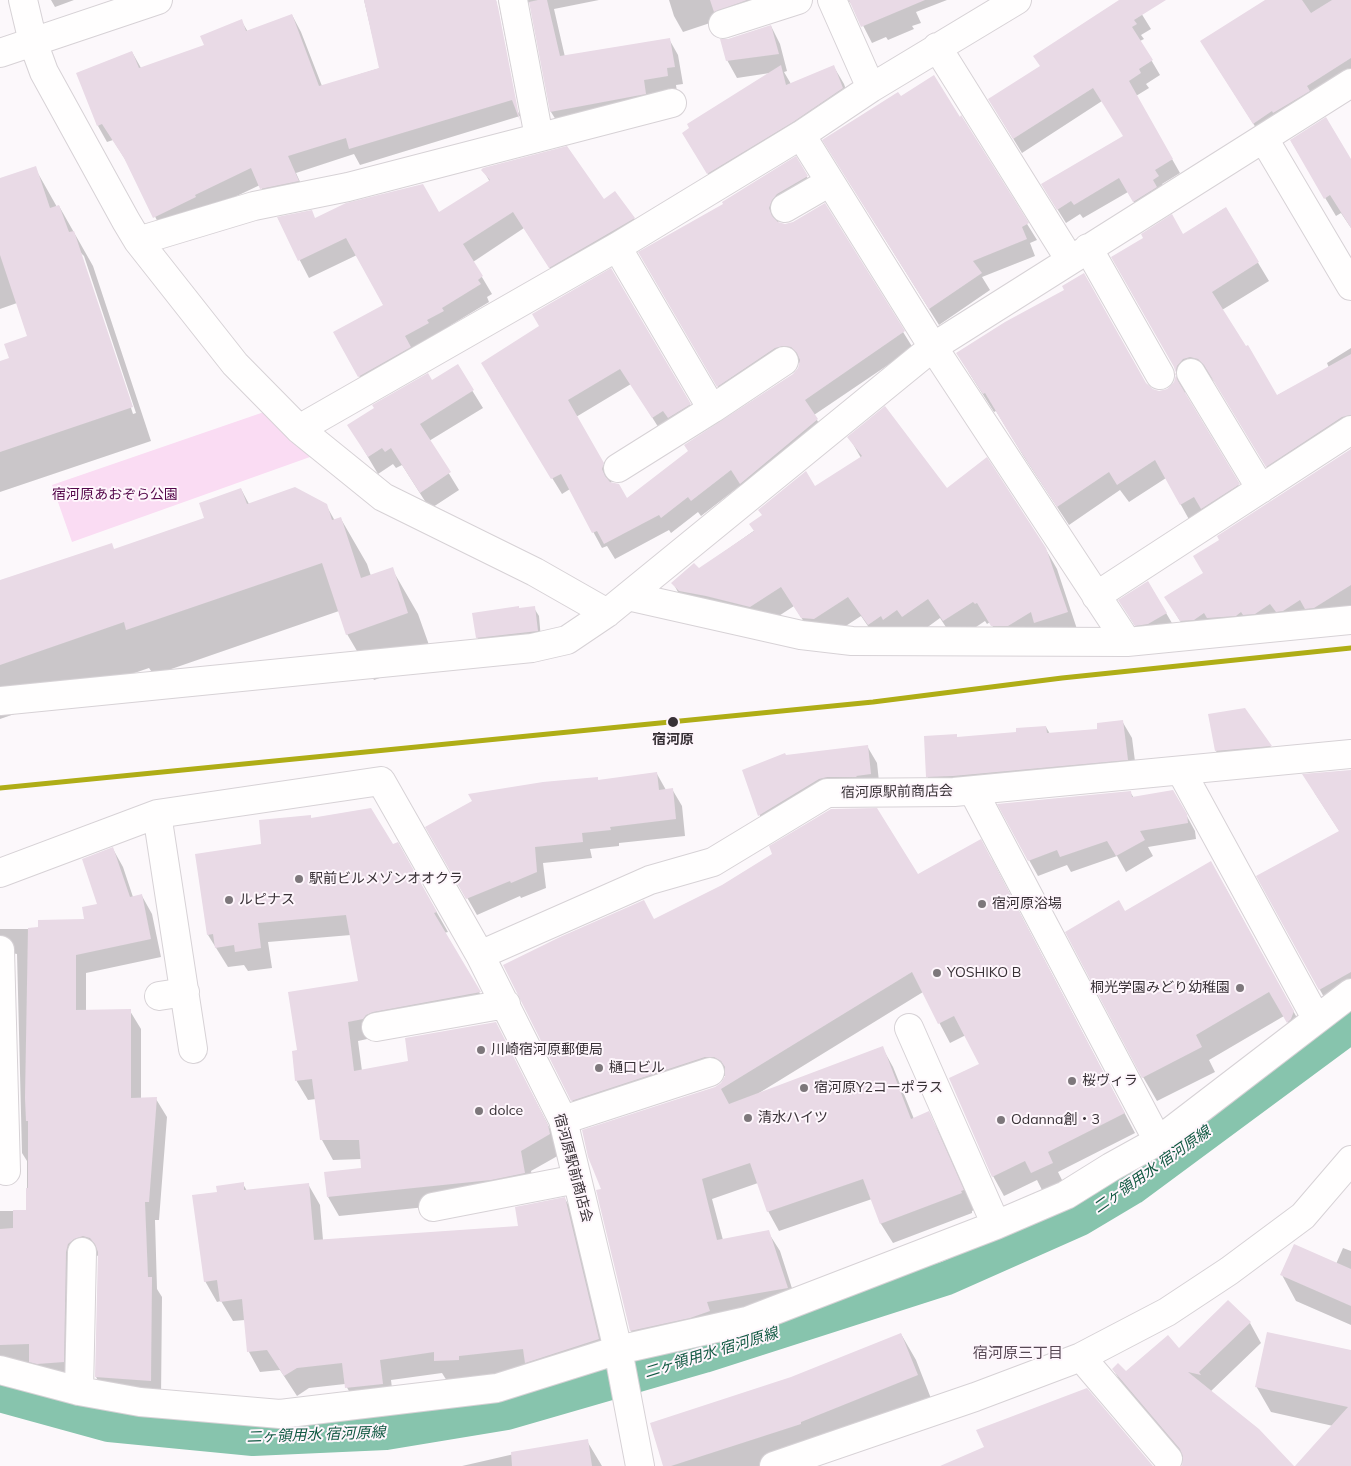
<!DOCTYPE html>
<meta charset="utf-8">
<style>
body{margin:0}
canvas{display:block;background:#fcf8fb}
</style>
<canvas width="1351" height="1466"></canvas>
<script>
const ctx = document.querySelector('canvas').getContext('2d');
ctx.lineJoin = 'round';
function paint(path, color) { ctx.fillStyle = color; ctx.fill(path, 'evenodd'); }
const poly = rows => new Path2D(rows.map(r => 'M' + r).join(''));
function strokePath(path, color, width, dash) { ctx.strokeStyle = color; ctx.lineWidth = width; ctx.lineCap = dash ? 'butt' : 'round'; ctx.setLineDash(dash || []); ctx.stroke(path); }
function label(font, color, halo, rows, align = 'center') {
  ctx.font = font + ' Mulish,"Noto Sans JP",sans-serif'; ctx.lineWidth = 4; ctx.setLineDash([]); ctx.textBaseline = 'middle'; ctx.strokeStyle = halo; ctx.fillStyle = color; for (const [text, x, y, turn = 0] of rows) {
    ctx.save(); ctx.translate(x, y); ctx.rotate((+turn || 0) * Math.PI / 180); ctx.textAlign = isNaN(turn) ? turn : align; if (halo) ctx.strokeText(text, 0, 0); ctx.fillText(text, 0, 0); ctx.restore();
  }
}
const green = poly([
 [264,412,310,457,72,542,52,485]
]);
const shadow = poly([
 [51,0,74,0,55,7],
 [364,0,496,0,517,111,520,114,498,0,599,0,554,9,565,57,669,39,678,55,683,84,676,85,677,92,561,128,551,112,531,3,519,1,527,131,520,116,360,165,354,154,296,173,307,197,271,205,260,185,203,212,164,234,128,164,113,140,107,142,98,126,132,52,141,68,205,46,241,20,248,32,292,15,301,32,322,86,380,68],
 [669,0,799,0,719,20,683,32,674,16],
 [848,0,947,0,916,12,921,23,912,26,914,29,888,40,886,37,872,43,853,6],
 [1121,0,1133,0,1151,29,1141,35,1144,39,1140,41,1160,75,1146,84,1149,88,1136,96,1180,173,1162,184,1166,191,1142,216,1128,192,1083,218,1080,214,1066,223,1051,199,1124,136,1102,101,1022,153,998,114,1041,67],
 [1269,0,1351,0,1351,80,1263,139,1211,57],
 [771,26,780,44,787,71,784,72,791,84,834,67,844,84,852,106,718,190,694,150,770,73,737,78,727,60,728,40],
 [900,98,959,118,961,117,1037,240,1030,243,1035,256,982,277,990,290,939,325,833,156],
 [1291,141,1351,162,1351,228,1341,213,1336,216],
 [796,158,816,193,780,216,778,223,786,225,793,223,824,205,913,348,814,415,826,435,750,499,741,485,701,516,698,512,671,533,669,530,615,559,607,546,602,548,570,489,562,494,491,379,541,327,611,270,699,420,662,433,631,384,576,417,612,480,611,483,627,500,793,375,799,369,800,363,792,361,727,402,640,253,725,204],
 [35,168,57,207,59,206,93,266,151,441,0,492,0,362,10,359,29,337,17,303,0,309,0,179],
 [80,252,84,256,136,413,133,414],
 [483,170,604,201,634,218,644,235,560,284,524,228,473,262,492,294,487,297,489,302,451,325,453,329,369,394,335,332,384,306,357,255,309,278,278,218,315,219,439,214,490,182],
 [1225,208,1269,281,1222,310,1276,396,1329,368,1327,363,1351,348,1351,436,1277,484,1216,383,1210,377,1201,375,1187,384,1185,393,1187,399,1249,503,1191,523,1166,478,1129,502,1120,490,1069,525,1024,457,996,411,994,412,968,371,1146,384,1152,390,1159,392,1168,390,1175,383,1177,375,1175,367,1183,235],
 [457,366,483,408,429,441,459,490,430,509,402,465,396,468,393,464,378,474,349,425,432,382],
 [849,437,947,490,1045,548,1057,569,1078,632,1004,646,990,622,987,624,985,621,955,641,940,618,914,637,881,645,861,616,826,639,814,638,794,606,762,627,684,603,673,583,698,570,815,488,861,458],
 [1351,450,1351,612,1191,639,1166,598,1204,574],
 [241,489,249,504,326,505,335,521,341,519,367,564,371,576,392,569,418,614,434,659,374,680,347,634,339,611,154,675,149,668,0,719,0,582,114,550,205,519],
 [1148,582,1176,630,1146,642,1130,618],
 [534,608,539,616,541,639,482,645,477,637,520,610],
 [1244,709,1271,747,1281,763,1226,768,1216,751],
 [1122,721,1132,738,1137,777,937,793,927,776,956,736,958,738,1017,733,1046,727,1050,734,1099,730],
 [867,746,877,763,880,791,837,794,769,833,760,816,743,771,786,757],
 [1351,771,1351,995,1329,1006,1320,990,1340,832,1314,792],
 [657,774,666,790,672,789,682,806,685,836,619,843,619,846,590,849,592,858,543,863,546,888,521,898,520,896,477,915,427,827,597,778,599,781],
 [1130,792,1134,798,1182,807,1195,831,1196,839,1148,847,1153,856,1126,872,1117,856,1071,872,1067,865,1038,876,1029,860],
 [310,816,312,819,392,846,397,843,448,932,444,933,491,1012,358,1041,362,1071,410,1062,495,1023,559,1146,561,1154,531,1171,536,1193,503,1199,339,1216,328,1197,362,1169,362,1159,333,1160,322,1140,316,1099,308,1100,296,1080,298,1051,359,982,351,935,268,942,272,968,248,971,244,965,228,967,208,935,263,845],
 [113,849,123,867,133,897,142,896,152,914,161,957,86,973,86,1011,130,1011,141,1029,141,1099,156,1099,167,1117,159,1220,155,1220,157,1289,162,1297,161,1399,107,1396,96,1377,99,1256,93,1255,74,1381,41,1380,31,1363,0,1364,0,1211,27,1211,27,1161,22,1153,17,954,11,953,0,957,0,929,39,929,86,920,99,904],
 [992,860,1135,1133,1058,1172,1063,1182,1043,1192,1037,1180,1004,1196,993,1176,981,1065,966,1035,950,1043,923,992,759,1093,760,1094,882,1047,893,1067,914,1119,928,1113,939,1132,974,1210,972,1211,972,1213,893,1243,881,1224,872,1199,779,1231,768,1211,758,1183,712,1199,723,1240,768,1232,780,1251,798,1307,642,1350,631,1331,597,1191,603,1190,715,1088,722,1084,726,1076,717,1076,583,1120,572,1100,655,920,918,876],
 [1225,887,1307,1036,1302,1046,1284,1016,1209,1060,1215,1072,1157,1101,1143,1077,1125,913],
 [243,1184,247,1191,308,1184,320,1205,323,1240,520,1227,565,1199,577,1219,610,1360,470,1377,470,1380,447,1381,442,1373,391,1380,394,1404,358,1407,345,1384,309,1388,297,1396,280,1370,260,1372,249,1352,245,1320,233,1321,221,1301,217,1302,205,1281,218,1193],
 [1343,1248,1351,1251,1351,1325,1296,1301,1282,1275,1336,1264],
 [1228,1301,1250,1323,1261,1343,1210,1392,1292,1466,1183,1466,1184,1459,1125,1389,1113,1369,1126,1372,1179,1350],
 [901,1334,916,1360,932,1401,764,1466,665,1466,792,1378],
 [1351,1351,1351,1430,1271,1412,1256,1386],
 [587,1441,602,1466,462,1466,536,1449]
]);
const canal = poly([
 [0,1395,109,1425,253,1439,386,1433,507,1413,704,1356,947,1278,1080,1219,1132,1188,1351,1026]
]);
const building = poly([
 [364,0,496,0,498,7,520,121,512,100,349,149,346,138,288,156,299,181,260,189,251,168,195,195,196,197,153,218,124,158,102,124,97,126,76,73,132,51,139,68,204,45,200,36,242,19,246,31,292,14,319,86,379,68],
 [538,0,547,0,560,56,670,38,675,67,667,68,668,76,644,80,646,94,550,112,529,2],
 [710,0,747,0,714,12],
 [849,0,925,0,861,27],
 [1119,0,1166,0,1134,20,1137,24,1132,27,1153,60,1139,69,1141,73,1129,81,1173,159,1155,170,1159,176,1153,180,1157,187,1133,202,1119,178,1074,205,1071,201,1057,210,1041,184,1123,136,1093,88,1013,139,988,99,1040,66,1033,56],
 [1265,0,1302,0,1311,13,1332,0,1351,0,1351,58,1307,86,1310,91,1273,113,1272,111,1253,124,1200,41],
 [771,25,779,54,726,61,720,39,728,39],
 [781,65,786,85,834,65,843,88,793,122,707,174,682,133,689,128,687,124],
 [934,75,960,117,961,115,1029,223,1022,227,1027,239,973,261,982,273,929,309,822,140,898,92,901,96],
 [1326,117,1351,159,1351,228,1330,195,1324,199,1290,140],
 [567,146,604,199,615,191,635,218,549,268,513,212,463,244,483,276,478,280,481,284,442,308,444,311,427,320,429,323,405,336,411,347,358,377,333,332,383,305,346,238,298,261,277,217,312,210,315,218,346,203,423,184,439,212,490,180,481,170,483,168],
 [796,156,808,176,777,194,772,200,769,208,772,216,778,222,785,224,793,222,825,203,905,331,805,400,818,419,740,484,731,470,691,501,688,497,661,518,659,515,604,544,597,531,592,533,561,474,551,479,481,363,539,326,532,314,611,268,691,404,668,418,663,411,652,418,620,369,568,400,604,463,602,469,605,476,610,482,619,484,627,498,688,451,684,445,793,374,798,368,800,360,797,353,791,347,783,346,775,348,717,387,638,252,723,204,722,202],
 [36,166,50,208,59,205,69,232,74,231,133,407,0,452,0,361,9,358,4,344,27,336,0,255,0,178],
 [1226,207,1259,262,1212,292,1246,346,1248,345,1277,395,1351,354,1351,415,1342,417,1266,467,1204,365,1198,359,1190,357,1183,359,1177,366,1175,374,1178,381,1240,484,1201,509,1194,497,1180,505,1155,460,1117,485,1109,472,1057,507,1012,438,985,393,983,394,956,353,1005,322,1064,290,1062,286,1084,273,1146,383,1153,389,1159,391,1167,389,1174,382,1176,375,1174,367,1111,257,1143,238,1141,234,1172,214,1183,234],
 [458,364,474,390,420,424,451,472,420,493,391,448,385,452,382,448,368,457,347,425,374,408,372,405,428,373,432,380],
 [885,406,947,488,987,457,1046,548,1068,612,1034,623,1031,612,1008,626,991,626,977,603,975,604,973,602,943,621,928,599,902,617,897,610,883,620,881,616,868,625,848,597,814,619,801,618,781,587,750,607,706,596,679,591,671,583,694,563,699,568,754,531,749,524,762,515,758,510,806,471,815,486,862,456,847,437],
 [1351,449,1351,585,1314,608,1305,609,1300,600,1283,611,1276,612,1270,604,1255,614,1243,615,1241,612,1236,616,1207,618,1204,613,1194,620,1180,621,1164,597,1203,573,1193,556,1219,540,1217,536],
 [295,487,327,504,332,520,341,517,361,578,393,567,408,613,346,635,322,563,126,630,124,622,0,665,0,580,112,543,114,549,204,518,199,503,241,488,247,504],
 [1148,581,1167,613,1148,624,1135,626,1118,600],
 [519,606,519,608,535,606,538,631,476,638,472,613],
 [1245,708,1272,746,1215,751,1208,714],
 [1123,720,1128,760,953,776,926,777,924,736,957,734,957,737,1016,732,1016,728,1046,726,1047,733,1097,729,1097,723],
 [868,745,871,774,856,776,857,777,827,777,819,779,758,816,742,770,785,753,786,755],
 [1351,770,1351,972,1319,990,1256,876,1339,831,1302,774],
 [657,772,659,790,673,788,676,819,610,827,611,830,582,833,583,842,535,847,537,872,511,883,510,881,466,899,425,827,472,801,468,794,543,782,598,777,598,780],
 [1173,790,1187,814,1188,823,1140,831,1145,840,1116,856,1107,841,1060,857,1057,850,1028,861,997,804,1131,791,1132,797],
 [371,808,393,844,398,842,437,912,434,913,481,992,373,1012,366,1015,363,1019,348,1022,354,1071,408,1061,405,1038,496,1022,548,1125,550,1134,521,1151,525,1173,491,1180,327,1197,324,1172,361,1168,359,1140,320,1140,312,1079,295,1081,292,1051,297,1050,288,992,358,981,346,915,258,923,261,948,235,952,234,945,215,948,213,934,207,935,195,854,261,844,259,820,311,815,311,818],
 [877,808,918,874,981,839,1125,1113,1048,1152,1053,1163,1031,1173,1025,1161,992,1177,949,1078,979,1064,954,1016,938,1024,912,972,721,1089,729,1104,883,1046,911,1119,929,1111,964,1190,961,1191,962,1193,880,1224,863,1179,767,1212,750,1163,702,1179,717,1240,769,1230,788,1288,707,1302,710,1311,690,1318,630,1331,596,1190,601,1189,588,1157,582,1130,715,1087,721,1083,725,1076,725,1067,721,1061,714,1057,705,1057,571,1101,503,965,560,937,644,900,654,919,722,885,772,854,769,846,831,809],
 [113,847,130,897,142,894,151,939,76,955,76,1010,131,1009,131,1098,157,1097,149,1202,145,1202,148,1277,152,1277,151,1381,95,1377,98,1252,95,1244,90,1238,83,1236,74,1239,68,1244,66,1252,64,1362,37,1364,29,1362,29,1344,0,1345,0,1229,13,1228,13,1210,26,1210,26,1188,28,1188,28,1121,26,1121,25,1098,28,928,38,927,38,920,84,919,82,907,97,904,82,859],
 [1211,861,1294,1011,1291,1019,1287,1023,1269,992,1196,1035,1202,1047,1142,1078,1065,932,1119,900,1125,911],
 [244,1182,244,1190,309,1183,314,1240,518,1226,515,1207,565,1197,599,1339,525,1363,523,1349,459,1356,459,1360,434,1361,434,1352,380,1360,383,1384,345,1388,342,1363,297,1368,284,1376,267,1350,247,1352,242,1299,220,1302,217,1280,204,1282,192,1195,217,1192,216,1186],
 [1294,1244,1351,1269,1351,1306,1280,1275],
 [1228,1300,1251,1322,1199,1372,1201,1375,1188,1372,1259,1429,1294,1466,1182,1466,1183,1457,1180,1449,1112,1369,1118,1363,1126,1371,1168,1335,1179,1348],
 [1267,1332,1351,1350,1351,1466,1295,1466,1348,1407,1255,1387],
 [901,1333,918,1375,801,1422,801,1424,671,1466,663,1466,650,1423,791,1377],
 [1087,1388,1153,1466,940,1466,984,1447,976,1430],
 [588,1439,592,1466,512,1466,511,1452]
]);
const minor = poly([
 [23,0,33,42,44,72,126,221,138,241,235,364,299,429,383,497,535,572,607,613],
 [513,0,539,137],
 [832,0,871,88],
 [1017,0,871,88,801,135,933,347,1127,642],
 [723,24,798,0],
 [937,47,1070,260],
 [0,53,158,0],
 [1264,139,1351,286],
 [785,208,830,182],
 [138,241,254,206,348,187,672,103],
 [617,247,712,409],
 [1088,248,1160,375],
 [1191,373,1261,489],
 [299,429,617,247,801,135],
 [618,468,712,409,784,361],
 [628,596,801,635,852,641,1127,642,1351,620],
 [1096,596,1351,430],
 [0,701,532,648,567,640,607,613,933,347,1351,83],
 [1181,771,1316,1018],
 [973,791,1158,1141],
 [157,814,193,1049],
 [0,873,157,814,381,781,480,955,563,1120,618,1350,640,1466],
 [0,950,6,1171],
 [480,955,650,880,713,862,827,793,954,792,1351,754],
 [159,996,185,992],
 [376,1027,506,1004],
 [909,1028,996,1225],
 [563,1120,710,1072],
 [433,1207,577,1179],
 [1081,1357,1168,1459],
 [0,1370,79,1391,140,1402,280,1414,497,1388,618,1350,747,1321,996,1225,1066,1195,1111,1167,1158,1141,1351,993],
 [79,1391,82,1252],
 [774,1466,975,1397,1081,1357,1167,1312,1229,1271,1303,1216,1351,1160]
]);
const rail1 = poly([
 [0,788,873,702,1062,678,1351,648]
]);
const markers = [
 [673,722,6,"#383136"],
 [299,879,5,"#7d777b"],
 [229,900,5,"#7d777b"],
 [982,904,5,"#7d777b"],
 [937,973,5,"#7d777b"],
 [1240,988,5,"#7d777b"],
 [481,1050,5,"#7d777b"],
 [599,1068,5,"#7d777b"],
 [1072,1081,5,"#7d777b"],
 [804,1088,5,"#7d777b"],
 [479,1111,5,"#7d777b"],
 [748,1118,5,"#7d777b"],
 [1001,1120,5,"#7d777b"]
];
const parkNames = [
 ["宿河原あおぞら公園",115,495]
];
const stopNames = [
 ["宿河原",673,740]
];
const streetNames = [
 ["宿河原駅前商店会",897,792,-1],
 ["宿河原駅前商店会",573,1168,75]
];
const poiNames = [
 ["駅前ビルメゾンオオクラ",309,879],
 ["ルピナス",239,900],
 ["宿河原浴場",992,904],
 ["YOSHIKO B",947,973],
 ["桐光学園みどり幼稚園",1230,988,"right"],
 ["川崎宿河原郵便局",491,1050],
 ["樋口ビル",609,1068],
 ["桜ヴィラ",1082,1081],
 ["宿河原Y2コーポラス",814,1088],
 ["dolce",489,1111],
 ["清水ハイツ",758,1118],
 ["Odanna創・3",1011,1120]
];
const waterNames = [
 ["二ヶ領用水 宿河原線",1152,1170,-35],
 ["二ヶ領用水 宿河原線",711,1353,-17],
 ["二ヶ領用水 宿河原線",316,1435,-2]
];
const neighbourhoodNames = [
 ["宿河原三丁目",1018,1353]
];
paint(green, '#fadcf3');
paint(shadow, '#0003');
strokePath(canal, '#87c4ad', 34);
paint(building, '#e9dae6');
strokePath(minor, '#d7d2d6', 30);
strokePath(minor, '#fffefe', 28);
strokePath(rail1, '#afad16', 5);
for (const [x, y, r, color] of markers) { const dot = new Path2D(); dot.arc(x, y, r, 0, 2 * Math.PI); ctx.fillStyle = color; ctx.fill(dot); strokePath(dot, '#fef6fc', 2); }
label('14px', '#530549', '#fef6fc', parkNames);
label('bold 14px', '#383136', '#fef6fc', stopNames);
label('14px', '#383136', '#fef6fc', streetNames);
label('14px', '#383136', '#fef6fc', poiNames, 'left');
label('italic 15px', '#115942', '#fef6fc', waterNames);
label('15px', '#584955', '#fef6fc', neighbourhoodNames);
</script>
